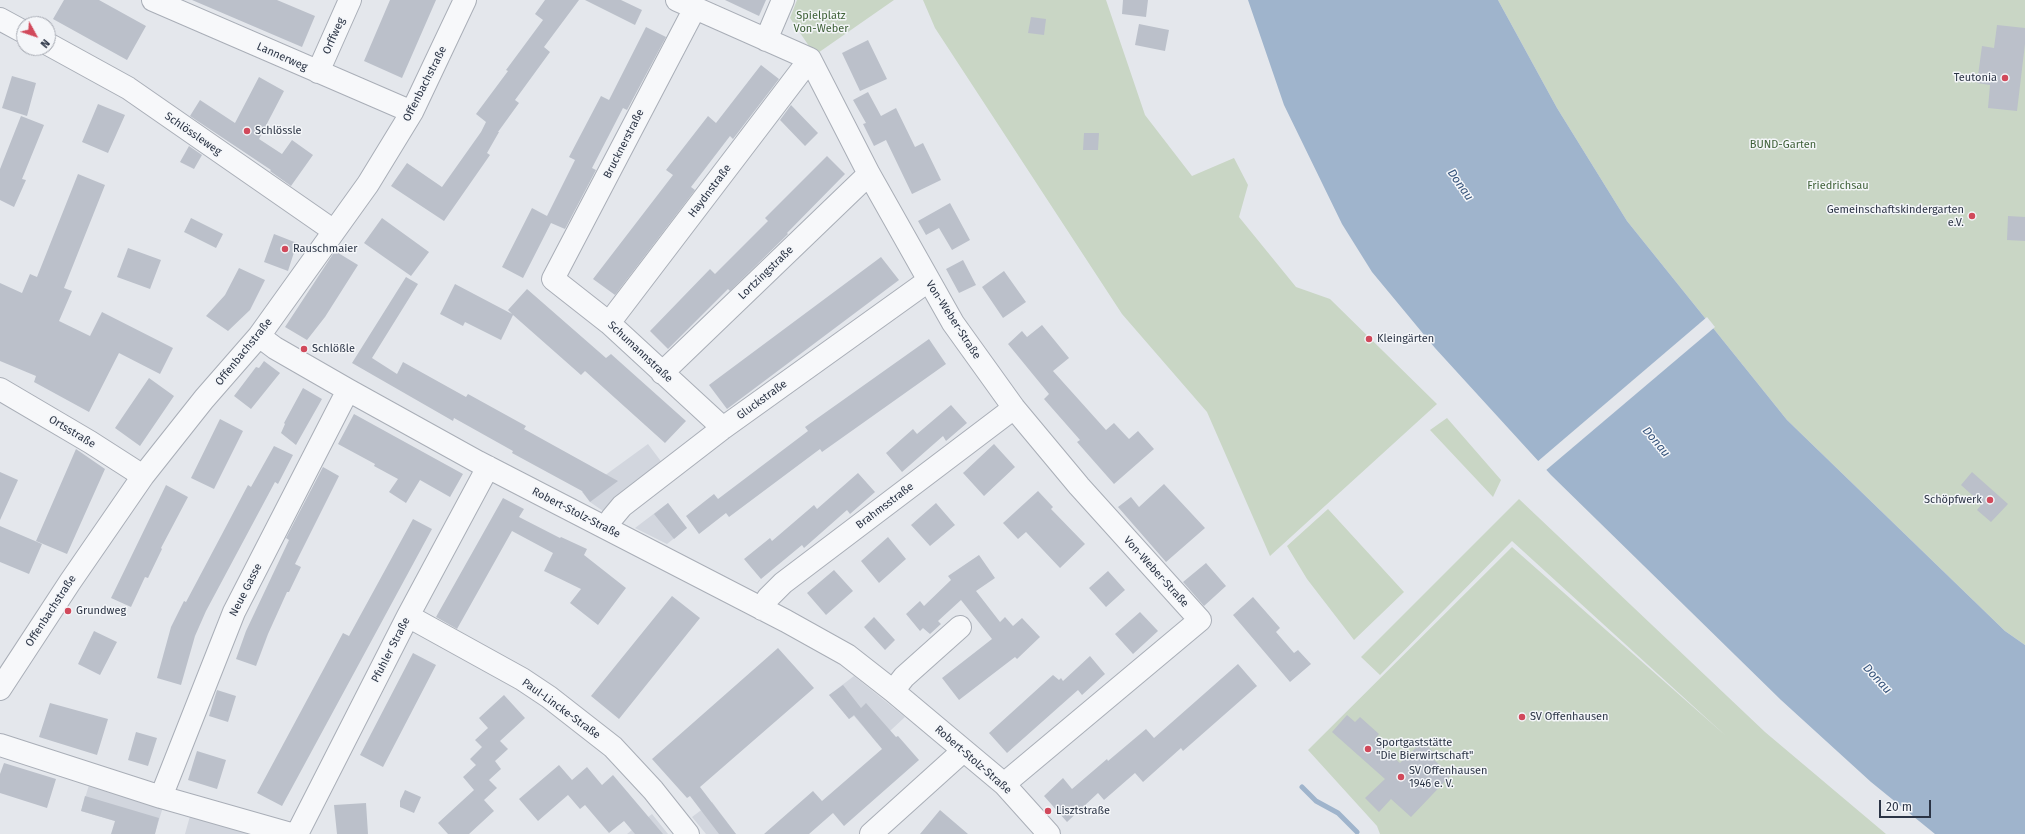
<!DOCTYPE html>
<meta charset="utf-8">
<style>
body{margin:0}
#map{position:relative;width:2025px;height:834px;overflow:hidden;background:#e4e7ec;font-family:"Fira Sans",sans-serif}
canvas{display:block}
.north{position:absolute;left:16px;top:16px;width:40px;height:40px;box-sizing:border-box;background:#f4f6f9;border:1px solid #a4a8b1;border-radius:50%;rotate:130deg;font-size:11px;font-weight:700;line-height:16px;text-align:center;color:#2b3445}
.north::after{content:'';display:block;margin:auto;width:14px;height:18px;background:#d1495b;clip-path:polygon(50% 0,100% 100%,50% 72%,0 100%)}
.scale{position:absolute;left:1879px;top:800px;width:52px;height:18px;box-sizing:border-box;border:2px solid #2b3445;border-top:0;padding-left:5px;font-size:12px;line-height:14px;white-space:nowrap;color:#2b3445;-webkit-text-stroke:3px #f4f6f9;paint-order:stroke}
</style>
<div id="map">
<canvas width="2025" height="834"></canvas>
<div class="north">N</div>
<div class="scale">20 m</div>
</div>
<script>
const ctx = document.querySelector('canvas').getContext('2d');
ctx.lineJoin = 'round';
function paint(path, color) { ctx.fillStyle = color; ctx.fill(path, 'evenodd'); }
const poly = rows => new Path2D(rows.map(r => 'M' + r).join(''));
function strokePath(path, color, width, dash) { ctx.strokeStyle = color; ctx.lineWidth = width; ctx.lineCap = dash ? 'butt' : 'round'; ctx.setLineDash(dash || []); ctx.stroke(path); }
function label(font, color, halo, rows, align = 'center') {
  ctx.font = font + ' "Fira Sans",sans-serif'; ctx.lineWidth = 3; ctx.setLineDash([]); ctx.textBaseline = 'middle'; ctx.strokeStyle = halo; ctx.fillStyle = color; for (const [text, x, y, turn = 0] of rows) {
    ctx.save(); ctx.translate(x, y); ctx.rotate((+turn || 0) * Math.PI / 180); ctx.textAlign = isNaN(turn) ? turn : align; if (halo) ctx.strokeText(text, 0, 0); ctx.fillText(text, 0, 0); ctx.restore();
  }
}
const built = poly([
 [648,444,663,464,603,511,590,502,582,492],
 [668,503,687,528,667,544,635,528],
 [854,676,905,717,877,743,854,716,849,719,829,695],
 [89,785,163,807,155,833,81,811],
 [712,802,736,834,706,834,692,817],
 [652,814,668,834,627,834],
 [190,816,246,833,246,834,185,834]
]);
const green = poly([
 [797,0,894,0,815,55,790,18],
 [923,0,1106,0,1145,115,1192,176,1234,158,1248,185,1239,217,1296,287,1330,299,1437,404,1270,556,1207,412,1122,314,935,28],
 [1498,0,2025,0,2025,645,2005,631,1787,420,1627,221,1557,108],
 [1447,418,1501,480,1493,497,1430,430],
 [1519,499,1765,732,1886,834,1380,834,1377,826,1308,750,1512,547,1726,736,1512,541,1380,675,1361,657],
 [1328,509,1404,592,1354,640,1307,579,1287,546]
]);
const water = poly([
 [1248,0,1498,0,1557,108,1627,221,1787,420,2005,631,2025,645,2025,834,1935,834,1871,782,1781,700,1551,475,1435,348,1372,272,1342,224,1284,105]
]);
const pier = poly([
 [1707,317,1715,327,1545,471,1537,462]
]);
const stream = poly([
 [1302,787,1316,801,1338,813,1357,832]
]);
const building = poly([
 [64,0,99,0,146,26,127,60,53,19],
 [192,0,277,0,315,16,302,47],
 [390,0,436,0,402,78,364,61],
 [545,0,579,0,544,47,550,52,515,100,519,103,498,132,499,132,487,153,490,155,444,221,391,186,407,163,442,187,481,132,486,122,476,114,508,71,506,70,543,20,535,14],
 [585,0,621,0,642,10,635,25],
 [725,0,766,0,759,16],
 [1123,0,1148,0,1146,17,1122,14],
 [1031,17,1046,19,1044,35,1028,33],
 [1139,24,1169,30,1165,51,1135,45],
 [1997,25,2025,28,2025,44,2017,111,1988,108,1990,85,1977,83,1982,46,1994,48],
 [646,27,666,37,627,110,623,108,592,168,596,170,565,229,551,223,523,278,502,267,532,208,547,216,575,160,569,157,601,96,609,100],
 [868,40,887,79,860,91,842,53],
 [761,65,779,79,733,139,730,136,691,187,695,190,615,295,593,279,673,175,666,170,708,116,716,123],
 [12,76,36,83,27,116,2,108],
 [259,77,284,91,259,139,282,154,292,140,313,155,291,186,270,171,271,170,190,116,200,100,235,123],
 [868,92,881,116,896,108,915,147,923,143,941,180,912,194,886,140,874,146,863,124,866,123,853,100],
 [98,104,125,115,108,153,82,142],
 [791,105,818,133,805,146,780,120],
 [21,116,44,125,22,179,26,180,14,207,0,200,0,169],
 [1084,133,1099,133,1098,150,1083,150],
 [189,146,202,155,194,169,180,162],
 [827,156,845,174,787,233,788,234,730,291,728,289,668,349,650,331,710,269,715,274,768,221,765,218],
 [78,174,105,185,64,288,72,291,59,321,90,336,102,312,173,348,160,374,119,353,89,412,34,382,36,376,0,361,0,283,22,293,30,274,37,277],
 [950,203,970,240,952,250,939,228,926,235,918,221],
 [2008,216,2025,217,2025,241,2007,240],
 [191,218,223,234,216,248,184,232],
 [382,218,429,252,411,276,364,243],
 [274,234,297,243,288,271,264,262],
 [128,248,161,260,150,289,117,277],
 [335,251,358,265,325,317,307,340,285,327],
 [881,257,899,280,727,409,709,385],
 [963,260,976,285,959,293,946,269],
 [239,268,265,280,250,310,228,331,206,316,225,295],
 [1004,271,1026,302,1003,318,982,287],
 [406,277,418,284,372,358,397,374,403,362,466,397,468,394,526,426,524,429,618,481,590,502,582,491,512,453,513,451,454,418,453,421,352,363],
 [455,284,512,314,508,310,527,289,606,358,611,354,686,421,665,443,585,371,581,375,513,315,501,340,465,322,463,326,440,314],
 [1042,325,1069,358,1053,371,1106,430,1114,423,1129,439,1138,431,1154,449,1114,484,1077,442,1080,440,1044,399,1049,394,1008,344,1022,331,1027,337],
 [929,339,946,364,822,452,820,449,729,517,726,513,699,534,686,516,714,494,718,499,808,431,805,427],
 [264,361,280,373,251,409,234,396,256,367,259,368],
 [149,378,174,396,140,446,115,428],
 [303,388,322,399,296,445,281,433,285,424,284,423],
 [951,405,967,423,946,441,943,436,902,472,886,453,913,429,917,434],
 [354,414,463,474,450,497,420,480,406,503,389,492,398,479,374,466,375,464,338,444],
 [220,419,243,431,214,489,191,478],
 [994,444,1015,467,984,496,963,473],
 [274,446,293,455,278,484,275,482,206,611,195,636,181,685,157,678,171,627,184,601,186,602,248,485,251,487],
 [76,449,105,469,67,554,36,541],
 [323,467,339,476,295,564,301,567,289,592,287,592,268,634,256,666,236,659,246,631,289,540,286,538],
 [0,472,18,480,0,520],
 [1972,472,2008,504,1991,522,1977,510,1982,504,1961,485],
 [858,473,875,492,850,514,847,510,804,548,802,545,761,579,744,559,770,538,772,541,814,505,817,509],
 [1164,484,1205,528,1166,562,1118,507,1131,497,1139,507],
 [166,485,188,497,161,548,162,549,148,578,145,577,131,607,111,598],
 [1038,491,1053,507,1051,509,1085,544,1060,568,1026,532,1018,539,1003,523],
 [503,498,524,509,519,517,560,538,561,537,587,549,584,555,626,588,598,625,570,603,581,589,544,571,553,553,512,531,457,629,436,617],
 [668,503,687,528,674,539,654,514],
 [936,503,955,525,930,546,911,525],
 [413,519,432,529,282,806,257,793,343,633,349,636],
 [0,526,42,544,29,574,0,562],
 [888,537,906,559,879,583,861,561],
 [979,555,995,578,976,591,1000,622,1005,617,1013,626,1022,618,1040,637,1017,659,1015,657,959,700,942,678,992,639,961,600,938,621,941,624,930,634,923,628,920,631,906,614,920,601,924,606,951,580,948,576],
 [1206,563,1226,586,1204,606,1183,582],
 [834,570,853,591,826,615,807,593],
 [1108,571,1125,590,1106,607,1089,588],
 [672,596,700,618,619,719,591,696],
 [1253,597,1280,628,1276,632,1294,653,1298,650,1311,664,1290,682,1233,615],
 [1140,612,1158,631,1133,654,1115,634],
 [874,617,895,640,885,650,864,627],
 [94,631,117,642,100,675,78,664],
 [778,648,814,688,700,787,736,834,719,834,690,796,687,798,652,759],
 [413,653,436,665,383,767,360,755],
 [1090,656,1105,674,1082,695,1078,690,1007,753,989,733,1053,675,1059,680,1061,678,1063,681],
 [1238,664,1257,686,1183,751,1181,748,1143,782,1135,773,1104,800,1098,793,1067,822,1044,796,1063,778,1072,789,1107,759,1108,761,1146,729,1154,738],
 [843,685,861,708,866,703,896,737,898,736,919,760,844,826,833,813,809,834,764,834,813,791,822,801,882,749,854,715,849,719,829,695],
 [217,690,236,696,228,722,209,716],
 [504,695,525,718,500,741,508,749,495,761,501,769,489,780,497,788,484,800,494,811,469,834,448,834,438,823,474,790,463,777,476,765,470,759,482,747,475,740,488,728,479,718],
 [50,703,108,719,97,755,39,737],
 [1347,715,1355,722,1360,717,1379,734,1374,740,1400,763,1423,741,1437,756,1433,759,1451,775,1411,817,1391,799,1379,812,1365,798,1385,779,1332,732],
 [136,732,157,738,148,766,128,760],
 [197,751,226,760,217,789,188,780],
 [4,763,56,779,47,808,0,793,0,774],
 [559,765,572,780,587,767,602,785,613,775,663,834,635,834,624,821,609,833,585,805,580,809,568,795,538,821,519,799],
 [405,790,421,797,414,813,400,807,400,801],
 [85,796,159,818,155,834,111,834,115,821,81,811],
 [366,803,368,834,337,834,334,805],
 [940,810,968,834,920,834]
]);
const minor = poly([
 [153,0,412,112],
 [677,0,810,59,869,174,953,323,1014,408,1079,486,1200,620,1004,784],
 [695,8,553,279,609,323,723,428],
 [0,19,24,32],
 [766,40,783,0],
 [48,44,128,88,334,231],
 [318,72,350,0],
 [609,323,810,59],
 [259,336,275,348,348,390,478,462,786,621,847,655,893,691,1004,784,1049,834],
 [662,373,869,174],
 [0,389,90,442,143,476],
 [607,528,612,518,622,506,723,428,928,281],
 [762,609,768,598,783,583,1014,408],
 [408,616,522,679,549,697,613,747,653,790,688,834],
 [0,689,70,582,143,476,204,399,259,336,368,184,412,112,465,0],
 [893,691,904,677,960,627],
 [0,745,161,797,291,834],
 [161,797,234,612,348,390],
 [297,834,408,616,488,467],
 [871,834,963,751]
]);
const markers = [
 [2005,78,4,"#d1495b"],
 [247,131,4,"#d1495b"],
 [1972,216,4,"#d1495b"],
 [285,249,4,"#d1495b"],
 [1369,339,4,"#d1495b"],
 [304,349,4,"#d1495b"],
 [1990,500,4,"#d1495b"],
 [68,611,4,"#d1495b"],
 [1522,717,4,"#d1495b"],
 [1368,749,4,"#d1495b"],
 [1401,777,4,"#d1495b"],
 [1048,811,4,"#d1495b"]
];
const parkNames = [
 ["Spielplatz",821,16],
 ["Von-Weber",821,29],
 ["BUND-Garten",1783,145],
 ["Friedrichsau",1838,186]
];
const streetNames = [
 ["Orffweg",334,36,-66],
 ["Lannerweg",282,57,24],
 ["Offenbachstraße",425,84,-63],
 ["Schlössleweg",193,134,35],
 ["Brucknerstraße",624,144,-63],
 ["Haydnstraße",710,191,-53],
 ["Lortzingstraße",766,273,-44],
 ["Von-Weber-Straße",953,320,57],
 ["Offenbachstraße",244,352,-51],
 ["Schumannstraße",640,352,43],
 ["Gluckstraße",762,400,-36],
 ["Ortsstraße",72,432,31],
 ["Brahmsstraße",885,506,-37],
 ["Robert-Stolz-Straße",576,513,27],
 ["Von-Weber-Straße",1156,572,48],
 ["Neue Gasse",246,590,-63],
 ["Offenbachstraße",51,611,-57],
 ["Pfuhler Straße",391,650,-63],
 ["Paul-Lincke-Straße",561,709,36],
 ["Robert-Stolz-Straße",973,760,41]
];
const poiNames = [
 ["Teutonia",1997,78,"right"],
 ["Schlössle",255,131],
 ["Gemeinschaftskindergarten",1964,210,"right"],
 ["e.V.",1964,223,"right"],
 ["Rauschmaier",293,249],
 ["Kleingärten",1377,339],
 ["Schlößle",312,349],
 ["Schöpfwerk",1982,500,"right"],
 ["Grundweg",76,611],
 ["SV Offenhausen",1530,717],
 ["Sportgaststätte",1376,743],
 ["\"Die Bierwirtschaft\"",1376,756],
 ["SV Offenhausen",1409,771],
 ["1946 e. V.",1409,784],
 ["Lisztstraße",1056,811]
];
const waterNames = [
 ["Donau",1460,185,55],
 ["Donau",1656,442,50],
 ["Donau",1877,679,47]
];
paint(built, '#d2d6de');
paint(green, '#c9d6c5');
paint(water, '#9fb4cc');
paint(pier, '#e4e7ec');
strokePath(stream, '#9fb4cc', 5);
paint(building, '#bbc0ca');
strokePath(minor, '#a9aeb7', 24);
strokePath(minor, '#f7f8fa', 22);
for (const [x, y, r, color] of markers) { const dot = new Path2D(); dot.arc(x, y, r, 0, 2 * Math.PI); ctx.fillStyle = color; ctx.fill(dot); strokePath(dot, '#f4f6f9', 1.5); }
label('11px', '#3f6138', '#f4f6f9', parkNames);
label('11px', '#2b3445', '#f4f6f9', streetNames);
label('11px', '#2b3445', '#f4f6f9', poiNames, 'left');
label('italic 12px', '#34527a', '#f4f6f9', waterNames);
</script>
